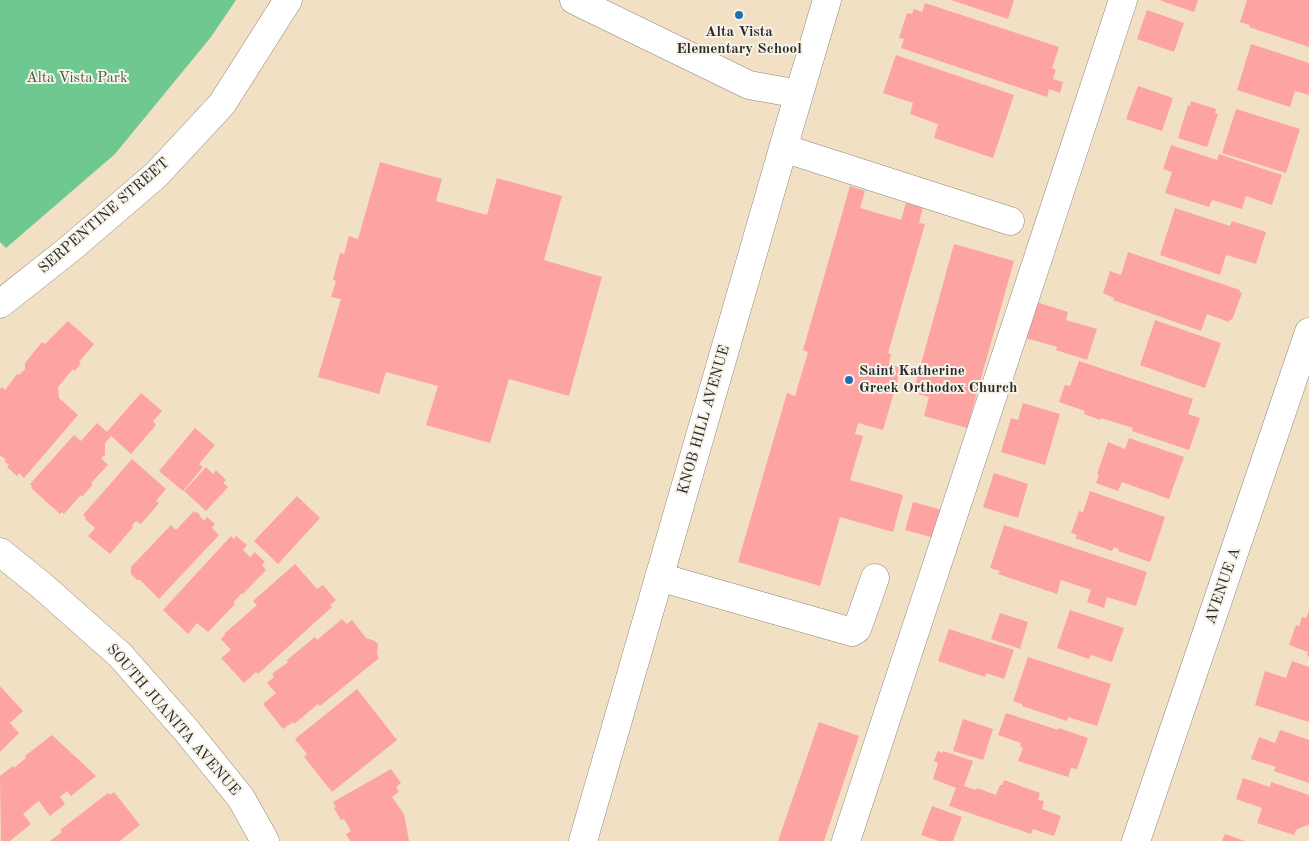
<!DOCTYPE html>
<style>
body{margin:0}
canvas{display:block;background:#f2e0c4}
</style>
<canvas width="1309" height="841"></canvas>
<script>
const ctx = document.querySelector('canvas').getContext('2d');
ctx.lineJoin = 'round';
function paint(path, color) { ctx.fillStyle = color; ctx.fill(path, 'evenodd'); }
const poly = rows => new Path2D(rows.map(r => 'M' + r).join(''));
function strokePath(path, color, width, dash) { ctx.strokeStyle = color; ctx.lineWidth = width; ctx.lineCap = dash ? 'butt' : 'round'; ctx.setLineDash(dash || []); ctx.stroke(path); }
function label(font, color, halo, rows, align = 'center') {
  ctx.font = font + ' "Old Standard TT",serif'; ctx.lineWidth = 4; ctx.setLineDash([]); ctx.textBaseline = 'middle'; ctx.strokeStyle = halo; ctx.fillStyle = color; for (const [text, x, y, turn = 0] of rows) {
    ctx.save(); ctx.translate(x, y); ctx.rotate((+turn || 0) * Math.PI / 180); ctx.textAlign = isNaN(turn) ? turn : align; if (halo) ctx.strokeText(text, 0, 0); ctx.fillText(text, 0, 0); ctx.restore();
  }
}
const green = poly([
 [0,0,236,0,211,37,115,154,6,248,0,242]
]);
const building = poly([
 [951,0,1014,0,1008,19],
 [1159,0,1198,0,1194,12],
 [1247,0,1309,0,1309,47,1249,27,1250,25,1240,22],
 [925,3,1059,47,1052,68,1056,70,1053,79,1063,82,1060,93,1049,89,1047,97,901,48,904,39,899,38,907,13,912,14,914,9,922,12],
 [1147,10,1184,23,1174,52,1137,39],
 [1251,44,1309,63,1309,95,1295,91,1290,107,1237,90],
 [896,55,1014,95,993,158,934,138,938,124,910,114,913,103,883,93],
 [1138,86,1173,98,1162,131,1126,119],
 [1191,101,1216,109,1215,113,1218,114,1207,147,1178,138,1188,105,1190,106],
 [1236,109,1300,129,1286,173,1222,153],
 [1171,145,1217,160,1219,154,1282,175,1272,205,1246,196,1242,209,1212,200,1209,207,1165,193,1172,172,1163,169],
 [380,162,442,179,436,201,487,215,497,178,562,196,544,260,602,277,569,396,509,379,490,443,426,425,438,386,386,372,379,394,318,377,341,299,331,297,336,281,333,280,340,253,344,254,349,236,358,239],
 [850,186,865,191,860,208,901,220,906,203,923,207,919,223,925,224,888,353,891,354,889,364,901,368,883,430,858,423,855,434,863,436,850,480,903,495,893,532,840,517,820,586,738,562,787,393,795,396,808,352,803,350],
 [1175,208,1230,226,1232,221,1266,232,1256,264,1226,255,1220,275,1160,255],
 [954,244,1014,261,967,428,924,416,929,397,913,393],
 [1128,252,1240,290,1239,292,1242,293,1232,320,1230,319,1229,322,1207,314,1201,331,1113,300,1114,298,1103,293,1110,271,1121,275],
 [1033,301,1068,312,1066,320,1097,329,1087,360,1056,350,1057,347,1022,337],
 [1155,320,1221,343,1205,388,1140,365],
 [68,321,94,344,79,362,81,363,75,371,73,369,58,387,59,398,78,415,24,478,19,473,17,476,7,467,9,465,4,461,6,460,0,455,0,389,2,387,5,390,17,374,19,375,25,369,25,363,42,342,45,344],
 [1079,361,1193,399,1188,414,1200,418,1189,450,1132,431,1133,428,1101,418,1100,420,1084,414,1085,411,1059,402,1065,385,1070,386],
 [141,393,162,411,153,421,156,425,131,454,111,436,105,443,105,455,101,458,108,465,91,483,93,484,82,497,81,495,64,514,62,512,60,514,31,488,32,486,30,484,74,435,81,441,97,423,107,432],
 [1023,403,1060,414,1045,465,1001,452,1011,418,1018,420],
 [195,428,215,445,199,464,203,467,183,491,159,471],
 [1129,438,1184,457,1169,499,1122,482,1118,491,1096,483,1099,475,1097,474,1108,442,1125,449],
 [132,459,166,489,156,501,159,503,141,524,136,521,132,525,133,527,110,554,88,536,95,528,85,519,86,518,83,515],
 [206,467,213,474,216,470,226,480,223,483,228,487,206,511,184,491],
 [994,473,1028,484,1018,518,983,507],
 [1090,491,1165,517,1150,562,1118,551,1119,549,1114,547,1112,551,1075,538,1077,535,1071,533,1079,511,1083,512],
 [297,496,320,518,278,564,254,541],
 [913,502,942,510,935,538,905,530],
 [194,511,195,513,197,512,204,521,207,517,215,524,212,528,219,535,159,599,140,580,137,580,131,574,131,567,171,525,176,530],
 [1004,525,1147,572,1136,606,1107,597,1104,608,1087,602,1091,590,1061,580,1057,594,998,574,1000,571,990,568],
 [231,536,234,539,236,536,247,545,243,550,250,557,255,552,265,562,262,565,266,570,243,594,242,593,233,603,235,604,208,632,197,623,188,634,163,610],
 [295,564,317,589,323,585,336,600,330,605,332,607,258,674,256,672,244,683,221,658,231,650,221,639,225,635,224,634,257,605,253,601],
 [1070,610,1124,628,1112,662,1091,655,1089,659,1057,648],
 [1309,611,1309,657,1307,656,1308,652,1289,645,1296,625,1299,626,1302,617,1306,618],
 [1000,613,1028,622,1020,649,991,639],
 [342,619,347,624,352,620,366,638,375,641,378,644,377,654,379,658,320,706,318,704,294,724,293,722,283,729,263,704,276,693,267,683,274,677,272,674,288,662,287,660,315,637,317,640],
 [949,629,1014,650,1004,679,986,673,985,677,938,661],
 [1028,657,1111,684,1097,726,1068,717,1067,721,1022,706,1022,704,1013,701],
 [1292,661,1309,667,1309,722,1255,705,1265,671,1286,678],
 [0,686,23,711,10,723,19,733,0,752],
 [357,689,397,740,332,792,304,757,307,754,295,739],
 [1006,713,1058,730,1059,728,1088,738,1077,769,1071,768,1068,777,1018,761,1023,748,1020,746,1021,743,998,735],
 [963,719,993,729,983,760,953,751],
 [819,722,859,736,824,841,778,841],
 [1280,730,1309,740,1309,783,1274,771,1276,767,1251,759,1259,737,1275,743],
 [52,735,96,776,71,796,67,791,60,797,65,804,50,816,39,801,23,814,31,824,10,841,1,841,0,776,13,766,14,768,26,758,25,756],
 [938,751,942,753,943,751,973,761,964,786,976,790,977,788,996,795,1000,785,1002,785,1004,780,1040,793,1038,800,1044,801,1042,809,1061,816,1054,836,1033,829,1031,834,949,806,956,788,933,779,938,763,934,761],
 [391,769,401,783,396,787,399,792,392,797,404,814,409,841,350,841,346,834,351,831,344,819,341,820,334,808,336,807,333,802],
 [1243,778,1270,787,1271,782,1309,795,1309,826,1307,825,1296,830,1294,835,1257,823,1262,808,1236,799],
 [114,792,140,825,120,841,50,841,62,832,60,830,108,793,110,795],
 [932,806,962,817,953,841,939,841,921,835],
 [1225,834,1245,841,1222,841]
]);
const minor = poly([
 [574,0,749,85,799,94],
 [783,148,1010,221],
 [0,304,72,247,156,175,222,104,288,0],
 [0,552,41,585,120,655,186,730,241,798,265,841],
 [659,577,852,632,857,629,875,578],
 [583,841,789,128,827,0],
 [846,841,1123,0],
 [1136,841,1309,332]
]);
const markers = [
 [739,15,5,"#1f6fb2"],
 [849,380,5,"#1f6fb2"]
];
const poiNames = [
 ["Alta Vista",739,32],
 ["Elementary School",739,49],
 ["Saint Katherine",859,371,"left"],
 ["Greek Orthodox Church",859,388,"left"]
];
const parkNames = [
 ["Alta Vista Park",77,78]
];
const streetNames = [
 ["SERPENTINE STREET",104,216,-41],
 ["KNOB HILL AVENUE",704,420,-74],
 ["AVENUE A",1223,586,-71],
 ["SOUTH JUANITA AVENUE",173,720,49]
];
paint(green, '#6ec88f');
paint(building, '#fda3a2');
strokePath(minor, '#8e8678', 29);
strokePath(minor, '#fff', 28);
for (const [x, y, r, color] of markers) { const dot = new Path2D(); dot.arc(x, y, r, 0, 2 * Math.PI); ctx.fillStyle = color; ctx.fill(dot); strokePath(dot, '#f7f3e8', 2); }
label('bold 15px', '#2b2b2b', '#f7f3e8', poiNames);
label('15px', '#3f5a49', '#f7f3e8', parkNames);
label('15px', '#2b2b2b', '#f7f3e8', streetNames);
</script>
